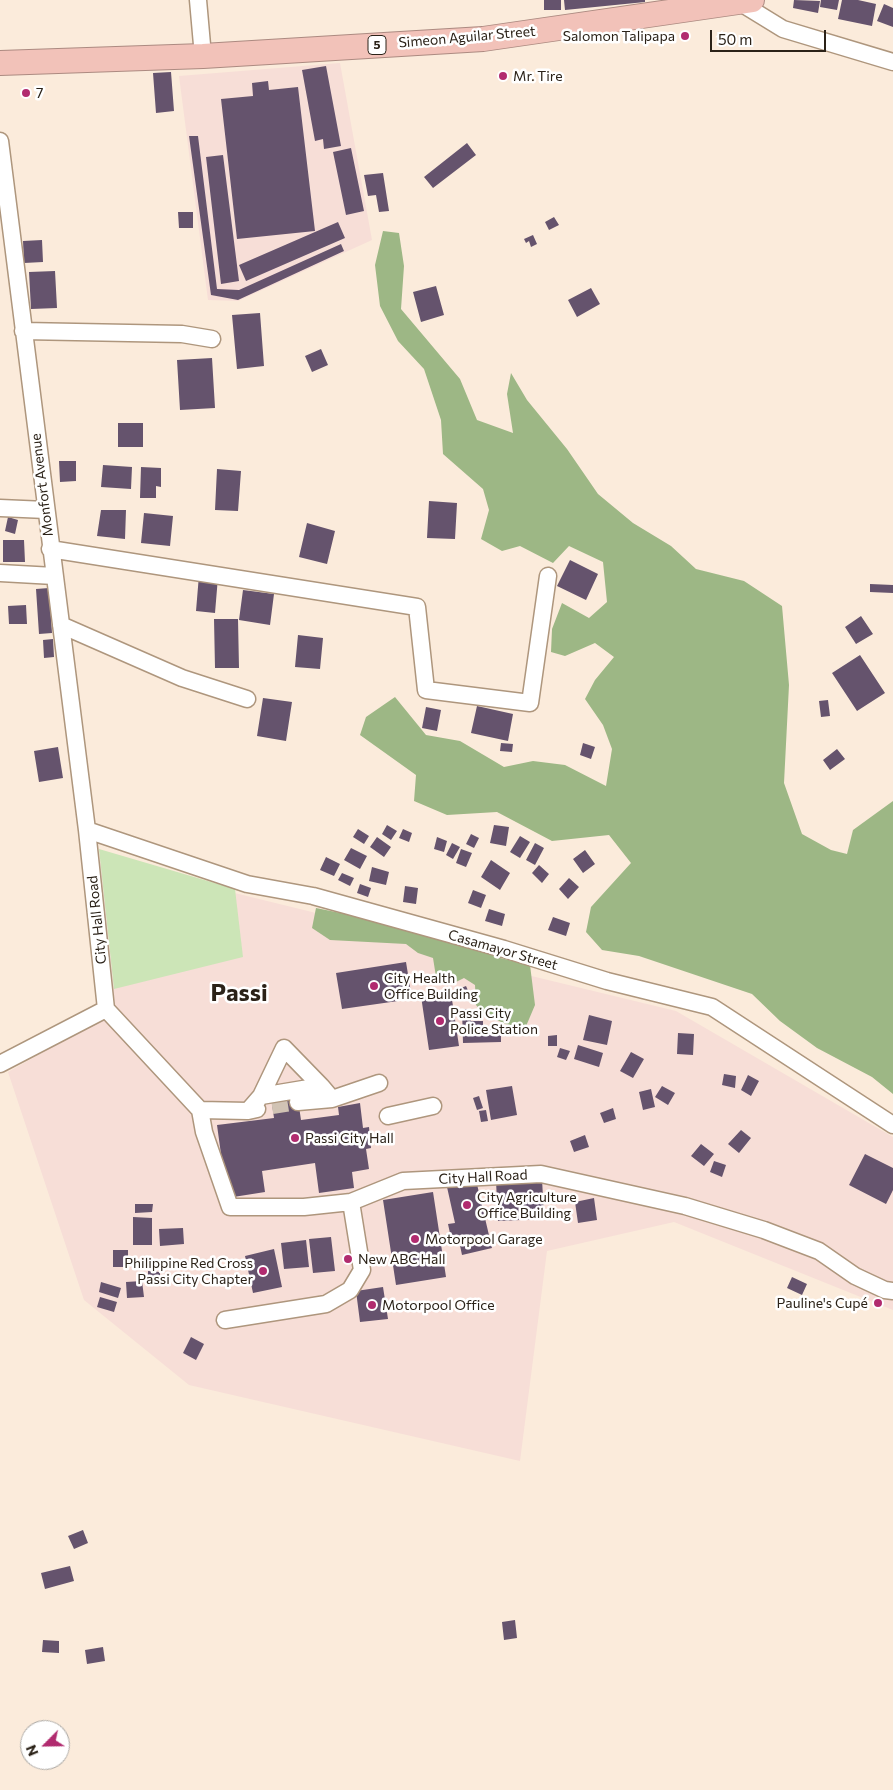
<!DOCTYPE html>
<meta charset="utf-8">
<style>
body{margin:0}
#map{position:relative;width:893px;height:1790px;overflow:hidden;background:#fbebdb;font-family:Commissioner,sans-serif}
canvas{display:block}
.north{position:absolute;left:20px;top:1720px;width:50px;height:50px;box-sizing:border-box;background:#fff;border:1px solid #aaa7a3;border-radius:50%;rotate:247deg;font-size:14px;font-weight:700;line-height:20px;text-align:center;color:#2b2218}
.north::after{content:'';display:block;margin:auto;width:18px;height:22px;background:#b12b6f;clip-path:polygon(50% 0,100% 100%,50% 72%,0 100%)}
.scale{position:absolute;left:710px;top:30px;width:116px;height:22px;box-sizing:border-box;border:2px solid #2b2218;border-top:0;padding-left:6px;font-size:15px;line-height:18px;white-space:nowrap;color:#2b2218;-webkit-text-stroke:4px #fff;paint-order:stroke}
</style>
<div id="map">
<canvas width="893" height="1790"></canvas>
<div class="north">N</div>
<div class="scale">50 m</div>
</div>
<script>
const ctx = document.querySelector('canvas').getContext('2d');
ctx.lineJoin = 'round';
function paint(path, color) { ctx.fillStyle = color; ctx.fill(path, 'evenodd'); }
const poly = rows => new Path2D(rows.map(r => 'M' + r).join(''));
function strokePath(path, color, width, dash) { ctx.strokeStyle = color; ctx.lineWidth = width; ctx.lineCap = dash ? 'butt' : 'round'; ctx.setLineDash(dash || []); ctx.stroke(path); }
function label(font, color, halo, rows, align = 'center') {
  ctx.font = font + ' Commissioner,sans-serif'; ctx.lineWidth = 5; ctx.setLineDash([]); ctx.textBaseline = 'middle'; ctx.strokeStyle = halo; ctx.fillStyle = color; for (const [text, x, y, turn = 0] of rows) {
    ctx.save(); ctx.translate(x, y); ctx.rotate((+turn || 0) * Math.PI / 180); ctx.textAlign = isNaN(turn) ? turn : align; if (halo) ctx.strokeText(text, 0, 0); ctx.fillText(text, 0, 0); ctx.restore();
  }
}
const commercial = poly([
 [340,63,372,240,238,301,208,300,179,76],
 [96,859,312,912,515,972,676,1011,893,1137,893,1310,674,1222,547,1251,520,1461,189,1385,84,1300,8,1072,114,1012]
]);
const green = poly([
 [99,849,235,889,243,957,114,989]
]);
const forest = poly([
 [383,231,399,233,404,266,401,309,460,379,477,420,513,433,507,394,511,373,527,400,567,449,598,494,633,523,671,546,696,569,744,581,782,606,789,685,784,783,802,834,831,850,847,854,853,830,893,801,893,1094,872,1077,817,1048,780,1021,752,994,639,956,602,950,586,932,591,907,631,863,609,835,552,841,497,812,447,815,414,801,416,775,360,735,366,717,395,697,426,735,460,741,504,767,533,761,565,765,606,786,612,749,603,725,585,699,595,680,614,657,595,643,565,656,551,652,552,629,562,603,589,618,607,602,603,562,569,546,553,563,520,546,502,551,481,539,489,510,483,489,443,454,441,420,424,369,398,341,380,306,375,265],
 [316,908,449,935,496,957,530,965,535,1005,524,1031,517,1035,513,1027,485,1015,476,1005,475,985,464,978,450,985,437,983,433,958,418,953,406,944,330,940,312,928]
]);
const building = poly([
 [544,0,561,0,561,10,544,10],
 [564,0,645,0,645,2,565,10],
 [794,0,820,1,818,13,793,8],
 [821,0,839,0,837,10,820,7],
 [842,0,858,0,876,4,872,26,838,19],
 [884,4,893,8,893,27,877,21],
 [326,66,341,146,324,149,323,139,315,141,302,70],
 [171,72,174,111,156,113,153,73],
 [268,81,269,90,298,87,315,231,237,239,221,99,253,96,252,83],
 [189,136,198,136,217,289,239,290,341,244,344,251,238,300,211,295],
 [467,143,476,155,433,188,424,177],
 [351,148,364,211,346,215,333,152],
 [223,155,239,281,221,284,206,157],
 [383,173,389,211,379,212,376,195,368,196,364,175],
 [178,212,193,212,193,228,179,228],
 [554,217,559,225,549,230,545,222],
 [338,222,345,238,246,281,239,265],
 [533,235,537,244,531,247,529,241,526,243,524,239],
 [42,240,43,262,24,263,23,241],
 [55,271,57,308,31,309,29,272],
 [436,286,444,315,421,322,413,292],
 [591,288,600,304,577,317,568,300],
 [260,313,264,366,237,369,232,315],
 [321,349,328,365,312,372,305,356],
 [212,358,215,408,180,410,177,360],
 [118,423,143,423,143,447,118,447],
 [59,461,76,461,76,481,60,482],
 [103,465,132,467,131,489,101,487],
 [141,467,161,468,161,487,156,486,156,498,140,498],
 [217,469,241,471,238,511,215,510],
 [429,501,457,503,455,539,427,538],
 [101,510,126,510,125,539,97,536],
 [144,513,173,516,170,546,141,543],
 [8,517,18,520,15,534,5,531],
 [307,523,335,531,327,564,299,557],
 [3,540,24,540,25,562,3,562],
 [570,560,598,574,586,600,557,586],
 [199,575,218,577,215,613,196,611],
 [870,584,893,585,893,593,870,592],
 [49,588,52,633,39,634,36,589],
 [243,590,274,594,270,625,239,620],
 [26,605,27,624,9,624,8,606],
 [861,616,873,634,856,644,845,627],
 [214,619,238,619,239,668,215,668],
 [298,635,323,638,320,669,295,667],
 [53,639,54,657,44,658,43,640],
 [860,655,885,693,857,711,832,673],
 [263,698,292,702,286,741,257,736],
 [828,700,830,716,821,717,819,701],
 [477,706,513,714,508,741,471,733],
 [426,707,441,710,437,731,422,728],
 [501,743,513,744,512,752,500,751],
 [583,743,595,747,591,759,580,755],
 [58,747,63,778,39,782,34,751],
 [837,749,845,759,830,770,823,760],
 [387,825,397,831,391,840,382,834],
 [494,825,509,827,506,846,490,843],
 [358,829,369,836,364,844,353,837],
 [403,829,412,833,409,842,399,838],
 [471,834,479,838,474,848,466,844],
 [520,836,530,842,520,858,510,852],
 [377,837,391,847,384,857,370,847],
 [437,837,447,841,444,852,434,849],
 [452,843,460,847,453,859,446,855],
 [535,843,544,848,535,865,526,860],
 [351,848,367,856,360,869,344,860],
 [461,849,472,853,466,867,456,863],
 [585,850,595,864,583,873,573,859],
 [326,857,340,864,334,876,320,870],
 [491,860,510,873,500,890,481,877],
 [539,865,549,874,542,883,532,873],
 [372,867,389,872,386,885,369,881],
 [342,873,354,878,350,886,338,880],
 [569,878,579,887,568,899,559,889],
 [360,884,371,888,368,897,357,893],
 [405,886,418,888,416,904,403,902],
 [473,890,486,895,481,908,468,903],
 [489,909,505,914,502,926,485,921],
 [553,917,570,923,566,936,548,930],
 [406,962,412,999,342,1009,336,973],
 [466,986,471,997,461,1001,456,990],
 [451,993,459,1046,429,1050,421,996],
 [462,1009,470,1009,471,1021,483,1021,483,1028,501,1028,501,1042,463,1043],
 [589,1015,612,1021,607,1045,583,1040],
 [678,1033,694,1034,693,1055,677,1054],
 [557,1035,557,1046,548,1046,548,1036],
 [578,1045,603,1053,599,1067,574,1059],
 [560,1048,570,1051,566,1060,557,1057],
 [631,1052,644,1059,633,1078,620,1071],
 [724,1074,736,1076,735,1088,722,1085],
 [748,1075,759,1081,751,1096,741,1090],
 [512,1086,517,1115,491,1120,486,1090],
 [662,1086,675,1093,668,1105,655,1097],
 [651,1089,655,1107,643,1110,639,1092],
 [297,1093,301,1120,339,1115,338,1107,360,1103,363,1128,369,1127,371,1148,366,1149,369,1169,352,1172,354,1188,319,1193,315,1163,262,1171,265,1192,227,1198,217,1125,274,1118,271,1097],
 [479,1096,483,1108,477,1110,473,1098],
 [613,1108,616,1119,604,1123,600,1113],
 [486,1110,488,1121,481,1122,479,1111],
 [741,1130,751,1138,739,1153,728,1144],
 [585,1135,589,1147,574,1152,570,1141],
 [701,1144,714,1154,704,1166,691,1156],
 [865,1154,893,1168,893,1190,886,1204,849,1185],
 [714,1161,726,1165,722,1177,710,1172],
 [542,1178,544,1219,498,1221,496,1181],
 [476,1180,492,1248,462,1255,458,1236,451,1238,448,1224,455,1223,447,1187],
 [433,1192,446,1277,396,1285,383,1200],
 [594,1198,597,1220,578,1223,575,1202],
 [135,1204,153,1204,152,1212,135,1213],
 [133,1217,152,1218,152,1245,133,1245],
 [183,1228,184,1244,160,1246,159,1229],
 [331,1237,335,1271,313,1273,309,1239],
 [306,1240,309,1267,284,1269,281,1243],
 [274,1249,282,1287,253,1293,245,1256],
 [113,1250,128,1250,128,1267,113,1267],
 [149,1259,160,1260,159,1267,148,1266],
 [148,1271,160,1272,160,1279,148,1279],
 [792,1277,807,1284,802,1295,787,1288],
 [142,1281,144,1297,127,1298,126,1282],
 [101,1282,121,1288,118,1298,99,1292],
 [383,1287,388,1319,360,1322,356,1291],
 [100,1297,117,1302,114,1312,97,1307],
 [191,1337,204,1344,196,1360,183,1353],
 [83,1530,88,1543,74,1549,68,1536],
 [70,1566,74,1581,45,1589,41,1573],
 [515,1620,517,1638,504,1640,502,1622],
 [43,1640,59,1641,59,1653,42,1652],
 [103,1647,105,1661,87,1664,85,1650]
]);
const minorTunnel = poly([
 [272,1106,298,1102]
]);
const minor = poly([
 [198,0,203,56],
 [739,2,783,29,893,62],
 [0,141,87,830,106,1009],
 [23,331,182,334,212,339],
 [0,508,46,510],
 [50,549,417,607,426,690,530,703,548,576],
 [0,573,54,576],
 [61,625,182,678,247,699],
 [87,830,247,884,313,896,504,949,607,981,712,1007,893,1125],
 [106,1009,200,1110],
 [0,1064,106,1009],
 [261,1096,284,1048,321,1086],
 [298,1102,332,1099,379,1083],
 [200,1110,204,1132,230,1207,304,1207,351,1202,403,1181,541,1174,685,1206,764,1230,819,1251,855,1276,885,1290,893,1291],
 [200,1110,248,1111,257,1109],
 [248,1111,261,1096,321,1086,332,1099],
 [388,1116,433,1106],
 [225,1320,326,1304,350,1290,362,1270,351,1202]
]);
const highway = poly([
 [0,63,203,56,483,39,752,0]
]);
const markers = [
 [685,36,5,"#b12b6f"],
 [503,76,5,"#b12b6f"],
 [26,93,5,"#b12b6f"],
 [374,986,5,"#b12b6f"],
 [440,1021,5,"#b12b6f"],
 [295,1138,5,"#b12b6f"],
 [467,1205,5,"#b12b6f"],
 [415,1239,5,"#b12b6f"],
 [348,1259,5,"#b12b6f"],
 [263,1271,5,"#b12b6f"],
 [878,1303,5,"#b12b6f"],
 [372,1305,5,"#b12b6f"]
];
const shields = [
 [377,45,18]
];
const shieldNames = [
 ["5",377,45]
];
const poiNames = [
 ["Salomon Talipapa",675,36,"right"],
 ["Mr. Tire",513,76],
 ["7",36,93],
 ["City Health",384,978],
 ["Office Building",384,994],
 ["Passi City",450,1013],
 ["Police Station",450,1029],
 ["Passi City Hall",305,1138],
 ["City Agriculture",477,1197],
 ["Office Building",477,1213],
 ["Motorpool Garage",425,1239],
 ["New ABC Hall",358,1259],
 ["Philippine Red Cross",253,1263,"right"],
 ["Passi City Chapter",253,1279,"right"],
 ["Pauline's Cupé",868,1303,"right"],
 ["Motorpool Office",382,1305]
];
const streetNames = [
 ["Simeon Aguilar Street",467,37,-5],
 ["Monfort Avenue",42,485,-97],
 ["City Hall Road",97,920,-96],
 ["Casamayor Street",503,950,16],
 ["City Hall Road",483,1177,-3]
];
const townNames = [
 ["Passi",239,993]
];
paint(commercial, '#f7ded7');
paint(green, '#cce5b7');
paint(forest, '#9db785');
paint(building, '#65536d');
strokePath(minorTunnel, '#d1c3b4', 16, [16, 8]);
strokePath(minor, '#ae967d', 19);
strokePath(highway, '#ac8a81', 26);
strokePath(minor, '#fff', 16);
strokePath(highway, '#f2c2b9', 24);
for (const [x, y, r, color] of markers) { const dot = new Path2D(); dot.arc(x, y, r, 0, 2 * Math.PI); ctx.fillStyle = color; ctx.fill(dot); strokePath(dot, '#fff', 2); }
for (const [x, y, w] of shields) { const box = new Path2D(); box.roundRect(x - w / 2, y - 9.5, w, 19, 4); ctx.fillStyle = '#fff'; ctx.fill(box); strokePath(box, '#2b2218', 1); }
label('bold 12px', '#2b2218', null, shieldNames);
label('14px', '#2b2218', '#fff', poiNames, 'left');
label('14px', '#2b2218', '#fff', streetNames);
label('bold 24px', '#2b2218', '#fff', townNames);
</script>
